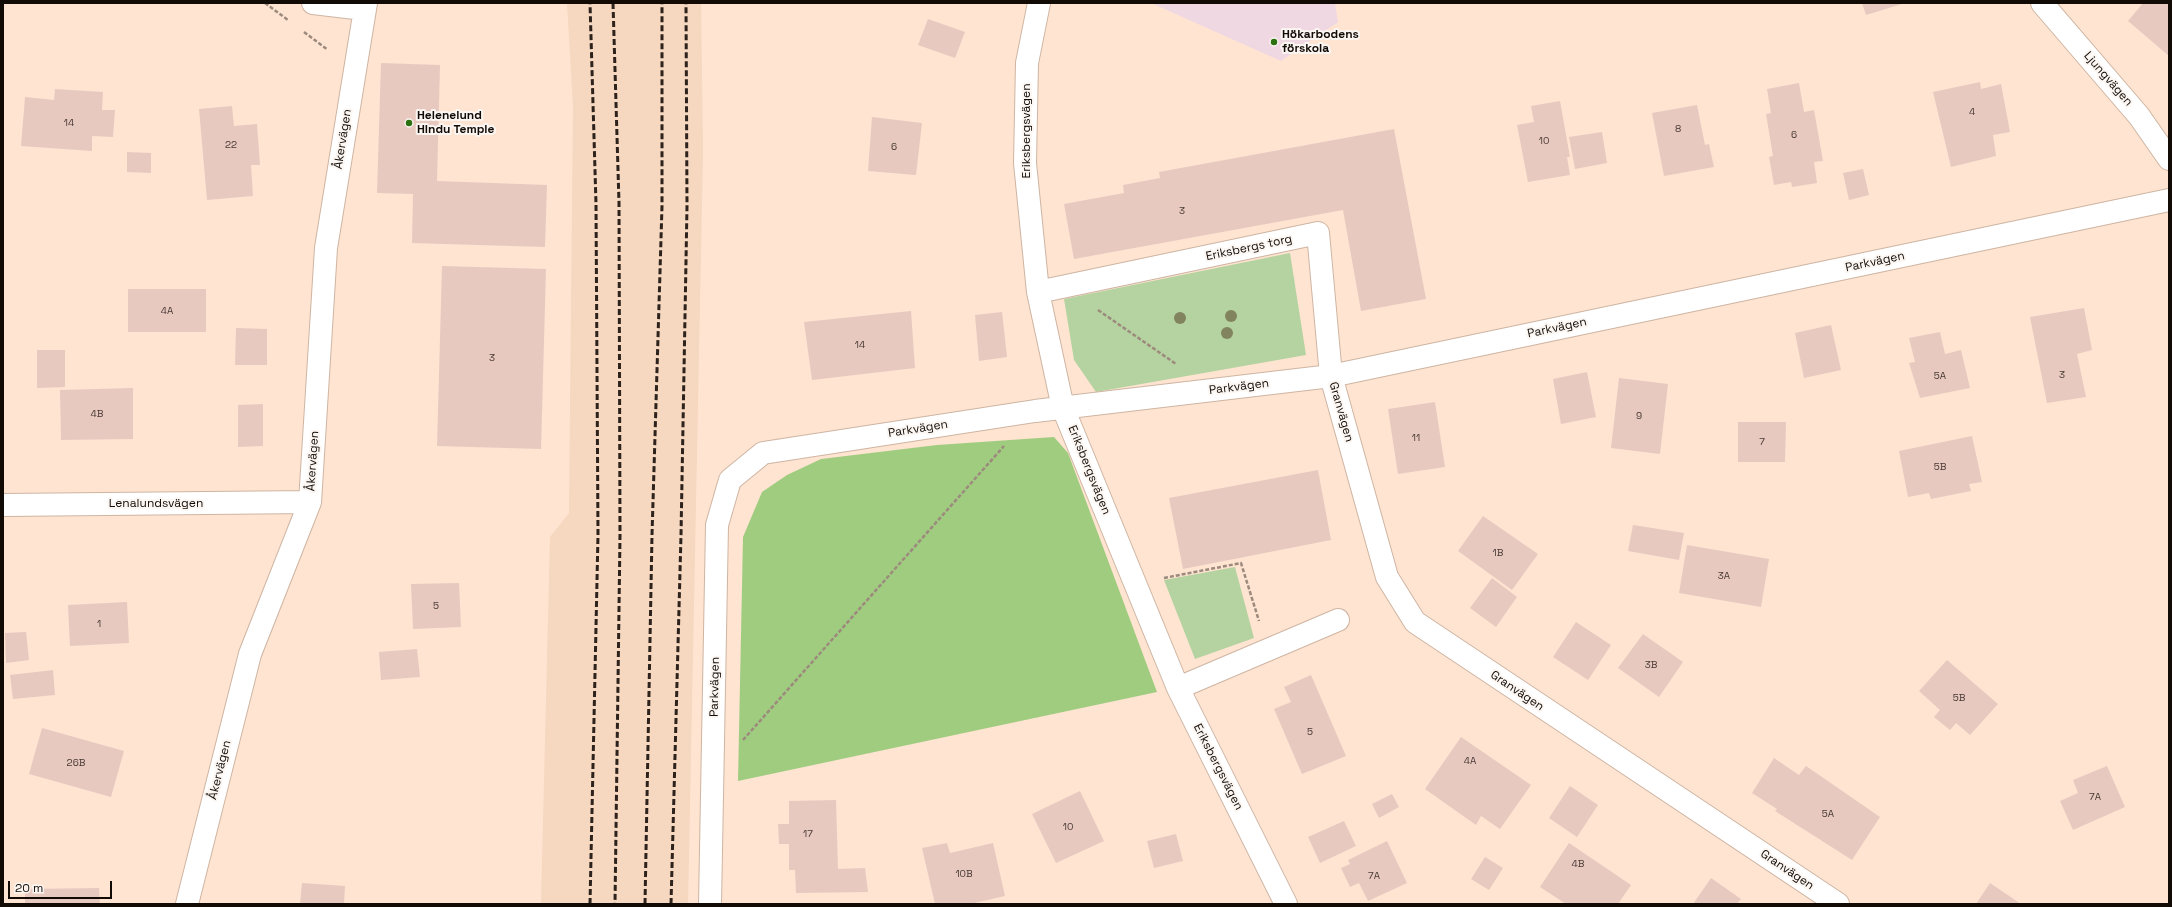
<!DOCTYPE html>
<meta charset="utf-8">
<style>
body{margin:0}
#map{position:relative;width:2172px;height:907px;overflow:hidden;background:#fee4d1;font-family:"Space Grotesk",sans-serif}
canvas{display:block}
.frame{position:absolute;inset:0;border:4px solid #120a05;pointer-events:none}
.scale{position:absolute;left:8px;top:881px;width:104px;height:18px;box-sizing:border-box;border:2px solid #120a05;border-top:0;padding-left:5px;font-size:12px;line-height:14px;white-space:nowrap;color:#120a05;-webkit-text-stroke:3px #fbf6f2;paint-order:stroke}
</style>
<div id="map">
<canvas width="2172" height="907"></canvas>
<div class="frame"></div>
<div class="scale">20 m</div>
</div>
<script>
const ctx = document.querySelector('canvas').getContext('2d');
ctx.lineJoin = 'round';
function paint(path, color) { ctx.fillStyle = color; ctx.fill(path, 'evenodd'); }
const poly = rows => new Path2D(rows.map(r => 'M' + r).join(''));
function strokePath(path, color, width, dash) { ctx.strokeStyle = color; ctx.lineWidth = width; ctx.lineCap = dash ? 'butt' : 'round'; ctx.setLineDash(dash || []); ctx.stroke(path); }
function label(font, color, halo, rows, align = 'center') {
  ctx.font = font + ' "Space Grotesk",sans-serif'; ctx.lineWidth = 4; ctx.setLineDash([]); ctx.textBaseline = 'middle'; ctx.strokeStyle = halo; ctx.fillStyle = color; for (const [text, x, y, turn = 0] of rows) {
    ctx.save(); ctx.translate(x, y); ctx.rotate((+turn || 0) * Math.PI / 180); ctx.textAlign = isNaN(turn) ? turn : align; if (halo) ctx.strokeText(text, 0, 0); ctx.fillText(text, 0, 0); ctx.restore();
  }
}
const built = poly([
 [567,3,701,3,703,151,688,904,541,904,550,537,569,513,573,106]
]);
const education = poly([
 [1151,3,1335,3,1338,22,1281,61]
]);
const green = poly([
 [1290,253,1306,355,1096,392,1074,360,1064,299],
 [1235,567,1254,638,1195,659,1164,580]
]);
const forest = poly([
 [1054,437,1068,453,1157,692,738,781,743,537,762,492,787,475,821,459,937,445]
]);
const building = poly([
 [1862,3,1905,3,1866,15],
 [2143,3,2169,3,2169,56,2128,21],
 [928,19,965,32,955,58,918,45],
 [381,63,440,65,437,181,547,185,545,247,412,243,413,194,377,193],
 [1980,82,1981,89,2001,84,2010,132,1993,135,1996,156,1951,167,1933,92],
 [1799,83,1804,112,1814,110,1823,161,1814,162,1817,183,1792,187,1791,182,1774,185,1769,157,1773,156,1766,114,1771,113,1767,89],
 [55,89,103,92,102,110,115,110,113,137,92,136,92,151,21,146,25,97,54,100],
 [1560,101,1570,157,1567,157,1570,175,1528,182,1517,125,1534,122,1531,106],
 [1697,105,1705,145,1709,144,1714,167,1664,176,1652,113],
 [232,106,234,126,257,124,260,165,251,165,253,196,207,200,199,109],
 [872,117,922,123,916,175,868,171],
 [1394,129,1426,299,1361,311,1343,210,1074,259,1064,204,1124,193,1123,185,1160,178,1159,172],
 [1602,132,1607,163,1575,169,1569,137],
 [127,152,151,153,151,173,127,172],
 [1863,169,1869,195,1849,200,1843,173],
 [442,266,546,269,541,449,437,446],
 [128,289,206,289,206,332,128,332],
 [2084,308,2092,350,2077,354,2086,397,2047,403,2030,317],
 [911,311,915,368,812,380,804,322],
 [1002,312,1007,357,979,361,975,315],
 [1831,325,1841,370,1804,378,1795,333],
 [236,328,267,329,267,365,235,365],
 [1940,332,1945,354,1961,350,1970,388,1920,398,1909,363,1915,362,1909,338],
 [37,350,65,350,65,387,37,388],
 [1587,372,1596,417,1561,424,1553,379],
 [1619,378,1668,384,1660,454,1611,448],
 [133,388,133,439,61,440,60,390],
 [1435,402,1445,467,1398,474,1388,409],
 [263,404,263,446,238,447,238,405],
 [1738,422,1786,422,1785,462,1738,462],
 [1972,436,1982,482,1969,484,1971,491,1931,499,1929,493,1908,497,1899,451],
 [1318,470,1331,540,1183,569,1169,498],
 [1483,516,1538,554,1512,590,1458,551],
 [1633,525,1684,533,1679,560,1628,551],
 [1687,545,1769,559,1761,607,1679,593],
 [1492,578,1517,597,1496,627,1470,608],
 [459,583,461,627,413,629,411,584],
 [127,602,129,643,70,646,68,605],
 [1576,622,1611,645,1588,680,1553,657],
 [26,632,29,660,6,663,5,633],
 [1643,634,1683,662,1659,697,1618,668],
 [417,649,420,677,381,680,379,652],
 [1947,660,1998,704,1970,735,1956,723,1950,730,1934,717,1940,710,1919,691],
 [53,670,55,695,13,699,10,675],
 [1311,675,1346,756,1302,774,1274,709,1291,702,1284,687],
 [42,728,124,751,111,797,29,774],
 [1461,737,1531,785,1500,829,1481,816,1476,825,1425,789],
 [1774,758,1799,775,1806,766,1880,817,1852,860,1775,811,1777,809,1752,793],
 [2107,766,2125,807,2073,830,2060,801,2078,793,2073,780],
 [1570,786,1598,805,1577,837,1549,818],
 [1080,791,1104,841,1056,863,1032,814],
 [1392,794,1399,807,1379,818,1372,804],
 [836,800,838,869,865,868,868,892,796,893,795,870,789,870,789,844,779,844,778,824,789,824,789,801],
 [1344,821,1356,846,1320,863,1308,837],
 [1176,834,1183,861,1154,868,1147,841],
 [1387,841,1407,883,1368,901,1359,883,1350,887,1341,868,1350,864,1348,860],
 [947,843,950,853,993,843,1005,896,970,904,935,904,922,848],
 [1569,843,1631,885,1618,904,1566,904,1540,887],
 [1485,857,1503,868,1489,890,1471,879],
 [1711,878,1741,899,1737,904,1693,904],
 [302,883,345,886,344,904,300,904],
 [1990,883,2021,904,1976,904],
 [99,888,100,904,25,904,25,889]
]);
const path = poly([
 [265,3,288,20],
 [304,32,328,50],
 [1098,310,1176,364],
 [1164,578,1241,563,1259,621],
 [743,740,1004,446]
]);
const minor = poly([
 [313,3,364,9],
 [1039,3,1027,63,1025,163,1038,292,1063,408,1178,688,1286,904],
 [2042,3,2139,116,2169,159],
 [1038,292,1318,233,1331,376,1387,577,1415,622,1838,904],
 [3,505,310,502],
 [1178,688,1338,620],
 [187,904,250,654,310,502,326,248,366,3],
 [710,904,717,525,730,480,763,453,1035,411,1331,376,2169,200]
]);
const rail = poly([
 [613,3,619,203,620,535,615,904],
 [590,904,598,535,596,204,590,3],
 [645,904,652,535,662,206,662,3],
 [671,904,681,535,687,206,686,3]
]);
const trees = [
 [1231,316],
 [1180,318],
 [1227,333]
];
const markers = [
 [1274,42,4,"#2b710f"],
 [409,123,4,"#2b710f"]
];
const numberNames = [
 ["4",1972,112],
 ["14",69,123],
 ["8",1678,129],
 ["6",1794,135],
 ["10",1544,141],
 ["22",231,145],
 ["6",894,147],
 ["3",1182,211],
 ["4A",167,311],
 ["14",860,345],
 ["3",492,358],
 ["3",2062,375],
 ["5A",1940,376],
 ["4B",97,414],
 ["9",1639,416],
 ["11",1416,438],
 ["7",1762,442],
 ["5B",1940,467],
 ["1B",1498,553],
 ["3A",1724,576],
 ["5",436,606],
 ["1",99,624],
 ["3B",1651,665],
 ["5B",1959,698],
 ["5",1310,732],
 ["4A",1470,761],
 ["26B",76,763],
 ["7A",2095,797],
 ["5A",1828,814],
 ["10",1068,827],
 ["17",808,834],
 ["4B",1578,864],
 ["10B",964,874],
 ["7A",1374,876]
];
const poiNames = [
 ["Hökarbodens",1282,35],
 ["förskola",1282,49],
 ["Helenelund",417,116],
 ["Hindu Temple",417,130]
];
const streetNames = [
 ["Ljungvägen",2108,79,49],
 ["Eriksbergsvägen",1027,131,-90],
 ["Åkervägen",343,139,-81],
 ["Eriksbergs torg",1249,248,-12],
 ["Parkvägen",1875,262,-12],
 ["Parkvägen",1557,328,-12],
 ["Parkvägen",1239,387,-7],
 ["Granvägen",1341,412,74],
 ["Parkvägen",918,429,-9],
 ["Åkervägen",313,461,-86],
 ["Eriksbergsvägen",1089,470,68],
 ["Lenalundsvägen",156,504],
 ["Parkvägen",715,687,-89],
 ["Granvägen",1517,691,34],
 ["Eriksbergsvägen",1218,767,63],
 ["Åkervägen",220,770,-76],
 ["Granvägen",1787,870,34]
];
paint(built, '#f6d7bf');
paint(education, '#f0d8e3');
paint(green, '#b5d3a0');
paint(forest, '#a0cc80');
paint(building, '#e8c9c0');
strokePath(minor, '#ceb5a3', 24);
strokePath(path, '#9c8a7d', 2.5, [4, 2]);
strokePath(minor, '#fff', 22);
strokePath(rail, '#2d231c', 3, [6, 3]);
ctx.fillStyle = '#81845e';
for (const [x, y] of trees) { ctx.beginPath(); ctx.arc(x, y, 6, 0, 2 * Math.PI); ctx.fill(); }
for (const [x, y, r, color] of markers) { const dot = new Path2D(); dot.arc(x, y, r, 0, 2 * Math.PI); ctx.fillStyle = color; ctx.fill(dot); strokePath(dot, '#fbf6f2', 1.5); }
label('10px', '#483a34', null, numberNames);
label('bold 12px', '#120a05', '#fbf6f2', poiNames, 'left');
label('12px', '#120a05', '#fbf6f2', streetNames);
</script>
